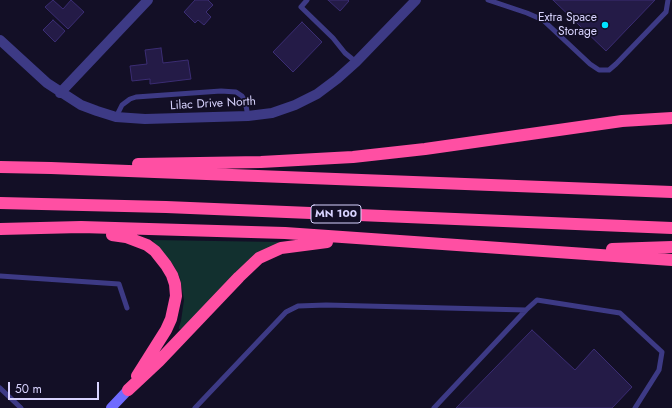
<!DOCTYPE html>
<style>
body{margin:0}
#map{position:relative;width:672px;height:408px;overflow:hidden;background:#130f26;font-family:Jost,sans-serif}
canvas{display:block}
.scale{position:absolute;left:8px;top:382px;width:91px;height:18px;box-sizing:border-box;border:2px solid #d9d4ff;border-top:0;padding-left:5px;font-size:12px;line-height:14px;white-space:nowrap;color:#d9d4ff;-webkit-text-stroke:3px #130f26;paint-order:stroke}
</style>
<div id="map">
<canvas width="672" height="408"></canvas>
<div class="scale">50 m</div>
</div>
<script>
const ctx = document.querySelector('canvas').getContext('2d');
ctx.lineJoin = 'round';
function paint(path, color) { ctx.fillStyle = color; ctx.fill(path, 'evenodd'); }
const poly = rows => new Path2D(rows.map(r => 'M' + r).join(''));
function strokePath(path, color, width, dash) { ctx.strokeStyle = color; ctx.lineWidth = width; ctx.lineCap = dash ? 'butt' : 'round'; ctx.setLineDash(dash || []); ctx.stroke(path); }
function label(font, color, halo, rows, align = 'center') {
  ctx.font = font + ' Jost,sans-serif'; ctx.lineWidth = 3.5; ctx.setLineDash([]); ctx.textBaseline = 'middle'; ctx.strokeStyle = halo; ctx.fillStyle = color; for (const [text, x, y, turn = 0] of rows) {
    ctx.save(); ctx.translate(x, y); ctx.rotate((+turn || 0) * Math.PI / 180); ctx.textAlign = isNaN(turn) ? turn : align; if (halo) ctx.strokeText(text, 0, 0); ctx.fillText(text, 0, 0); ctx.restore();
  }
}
const green = poly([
 [153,240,278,242,278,244,181,329,179,329,179,327,181,321,184,300,180,278,174,266,154,244]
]);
const building = poly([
 [53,0,63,9,71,0,84,12,68,29,45,7,53,0],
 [195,0,208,0,213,5,206,12,211,17,204,25,198,20,195,23,184,12,195,0],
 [328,0,348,0,349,1,340,11,328,0],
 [553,0,655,0,606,51,553,0],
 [53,20,65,31,55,42,43,30,53,20],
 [302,22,322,42,293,72,273,52,302,22],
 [161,48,163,63,188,60,191,79,150,84,150,79,132,81,130,66,147,64,145,50,161,48],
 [532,330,575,370,594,349,632,387,612,408,456,408,532,330]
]);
const lane = poly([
 [307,0,301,7,333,38,345,53,356,62],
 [488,0,527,13,543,20,590,64,599,70,609,70,616,64,666,12,668,0],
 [116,117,122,105,130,99,136,97,221,91,236,92,242,96,245,101,248,116],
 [0,276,119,284,127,308],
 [0,388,21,408],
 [195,408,286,312,298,306,326,305,526,310,537,300,620,313,662,352,659,370,635,408],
 [434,408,526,310]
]);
const street = poly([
 [0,40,47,83,81,105,97,111,116,117,145,119,248,116,272,113,295,105,317,94,337,79,356,62,416,0],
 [60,93,148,0]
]);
const secondary = poly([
 [111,408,128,390]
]);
const highway = poly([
 [138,164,261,162,353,157,425,149,622,121,672,118],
 [0,167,51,168,672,192],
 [0,203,166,207,672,228],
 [0,229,81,227,285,233,672,260],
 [112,235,126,237,147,245,155,251,166,265,172,275,175,284,176,296,171,319,166,330,137,376],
 [612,249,672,247],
 [128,390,159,361,239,277,259,258,281,248,327,242]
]);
const markers = [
 [605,25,4,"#00e5ff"]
];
const shields = [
 [336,214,50]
];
const shieldNames = [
 ["MN 100",336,214]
];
const poiNames = [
 ["Extra Space",597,18],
 ["Storage",597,32]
];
const streetNames = [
 ["Lilac Drive North",213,104,-3]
];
paint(green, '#12302f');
paint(building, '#241b47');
strokePath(building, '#3b2d73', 1);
strokePath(lane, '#3d3a85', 5);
strokePath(street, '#3d3a85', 10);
strokePath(secondary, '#6f6bff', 10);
strokePath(highway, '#ff4fa3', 12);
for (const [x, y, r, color] of markers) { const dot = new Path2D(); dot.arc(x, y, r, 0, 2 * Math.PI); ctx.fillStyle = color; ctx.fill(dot); strokePath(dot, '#130f26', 1.5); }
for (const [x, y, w] of shields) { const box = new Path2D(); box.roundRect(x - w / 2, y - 9, w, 18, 3); ctx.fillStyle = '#130f26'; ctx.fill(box); strokePath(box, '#d9d4ff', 1); }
label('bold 11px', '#d9d4ff', null, shieldNames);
label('12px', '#d9d4ff', '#130f26', poiNames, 'right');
label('12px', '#d9d4ff', '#130f26', streetNames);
</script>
